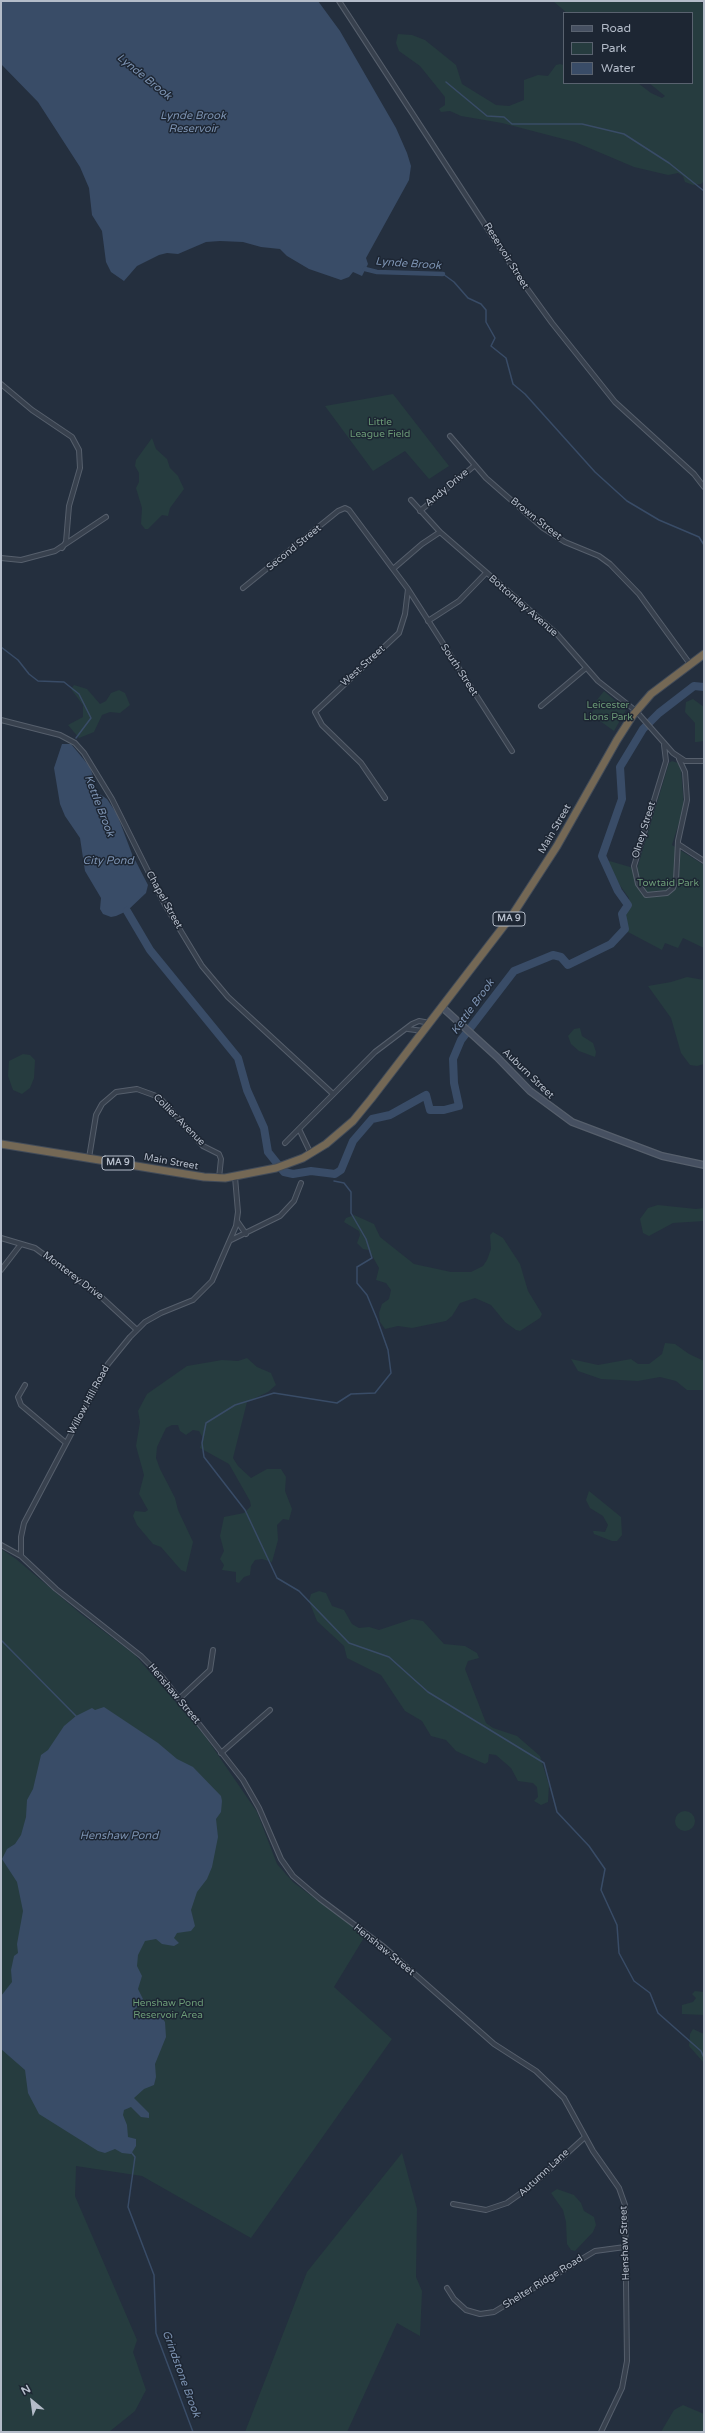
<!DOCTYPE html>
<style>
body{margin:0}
#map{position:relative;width:705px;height:2433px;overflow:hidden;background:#242f3e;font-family:"Varela Round",sans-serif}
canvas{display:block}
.frame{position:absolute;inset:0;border:2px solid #b4bcc9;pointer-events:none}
.legend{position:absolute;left:563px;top:12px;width:130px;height:72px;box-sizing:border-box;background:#1d2633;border:1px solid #59626f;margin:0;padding:5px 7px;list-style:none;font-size:12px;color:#b4bcc9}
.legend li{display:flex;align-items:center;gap:8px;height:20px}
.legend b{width:20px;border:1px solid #59626f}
.north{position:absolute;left:12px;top:2381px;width:40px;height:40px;-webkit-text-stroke:3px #1d2633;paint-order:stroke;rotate:331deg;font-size:11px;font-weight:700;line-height:16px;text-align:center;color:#b4bcc9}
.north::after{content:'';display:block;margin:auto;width:14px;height:18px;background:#b4bcc9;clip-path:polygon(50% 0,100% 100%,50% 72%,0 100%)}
</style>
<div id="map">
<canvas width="705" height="2433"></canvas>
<div class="frame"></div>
<ul class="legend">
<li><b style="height:5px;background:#465061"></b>Road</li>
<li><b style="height:11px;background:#263c3f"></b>Park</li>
<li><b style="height:11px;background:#394c67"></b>Water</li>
</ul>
<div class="north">N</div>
</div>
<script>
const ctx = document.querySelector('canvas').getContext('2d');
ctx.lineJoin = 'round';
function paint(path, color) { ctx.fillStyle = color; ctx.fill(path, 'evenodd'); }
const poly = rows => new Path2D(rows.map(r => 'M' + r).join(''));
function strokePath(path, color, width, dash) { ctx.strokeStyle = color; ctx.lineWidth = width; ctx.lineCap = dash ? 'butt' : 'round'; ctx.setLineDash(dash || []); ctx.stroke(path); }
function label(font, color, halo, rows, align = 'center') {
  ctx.font = font + ' "Varela Round",sans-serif'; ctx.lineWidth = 3; ctx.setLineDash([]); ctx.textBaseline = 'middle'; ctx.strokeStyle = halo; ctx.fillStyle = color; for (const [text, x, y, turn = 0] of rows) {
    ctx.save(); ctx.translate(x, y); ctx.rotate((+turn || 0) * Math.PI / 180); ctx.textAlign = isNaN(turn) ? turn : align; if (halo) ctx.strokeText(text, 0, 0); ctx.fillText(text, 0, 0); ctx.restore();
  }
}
const green = poly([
 [553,1,700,1,704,5,704,181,701,184,693,185,685,182,683,176,678,173,668,175,634,167,575,142,502,123,461,116,450,111,441,112,439,109,445,105,445,97,420,66,399,51,396,43,398,34,412,35,425,40,456,65,462,84,496,105,509,106,524,100,524,80,538,75,548,76,556,65,560,64,564,65,564,83,638,83,651,93,662,98,665,96,649,83,692,83,692,13,567,13],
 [393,394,449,466,429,479,405,451,373,471,325,406],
 [152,438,156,449,167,459,170,468,178,476,184,489,170,508,168,516,162,515,148,529,145,529,141,524,142,508,136,488,139,482,139,473,135,466,136,460],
 [74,685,87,689,100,704,106,701,111,693,119,690,125,693,130,705,120,713,110,712,102,715,94,732,79,738,68,725,83,717,83,705,71,689],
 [604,691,626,710,614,731,590,714,596,708,593,705],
 [693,699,704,707,704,741,697,742,695,742,695,723,685,712,686,702],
 [672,761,678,763,681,769,684,807,672,845,704,865,704,948,683,938,678,948,665,943,662,950,628,932,626,916,629,898,611,873,606,860,637,869,669,763],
 [687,977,704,980,704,1064,697,1066,690,1065,681,1053,671,1018,648,986,671,982],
 [580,1028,582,1036,593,1043,596,1052,595,1057,579,1051,571,1044,568,1036,574,1029],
 [23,1054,30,1055,35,1060,34,1078,30,1088,22,1094,13,1090,8,1076,9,1061],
 [658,1205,696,1209,704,1208,704,1221,673,1223,649,1236,643,1233,640,1219,648,1208],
 [354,1215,374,1224,380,1237,414,1264,451,1272,471,1272,483,1266,487,1260,491,1249,490,1235,493,1232,503,1238,520,1264,528,1291,542,1314,540,1318,520,1331,516,1330,505,1322,491,1305,475,1298,460,1303,452,1316,446,1321,412,1328,398,1326,385,1329,380,1322,379,1313,382,1304,389,1299,391,1290,386,1283,376,1280,379,1268,369,1250,363,1249,357,1243,360,1235,359,1231,344,1222,346,1218],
 [665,1343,675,1344,689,1354,704,1361,704,1390,687,1390,676,1381,660,1377,638,1381,601,1379,578,1371,571,1359,598,1365,631,1359,638,1364,649,1364,662,1354],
 [247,1358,257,1367,271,1373,276,1385,268,1392,247,1402,233,1458,238,1466,251,1478,267,1469,281,1469,286,1477,285,1491,292,1509,289,1520,283,1519,277,1525,278,1540,272,1562,262,1559,255,1560,251,1566,250,1575,244,1577,239,1583,236,1582,236,1572,222,1570,224,1565,220,1559,224,1551,220,1536,224,1517,244,1513,251,1506,250,1501,229,1464,200,1448,203,1438,199,1431,193,1430,186,1435,180,1431,178,1425,172,1425,166,1428,157,1447,156,1458,160,1469,175,1498,178,1510,193,1542,186,1572,181,1570,161,1547,153,1544,137,1525,133,1516,135,1511,145,1512,148,1510,139,1494,144,1475,136,1446,140,1422,138,1411,147,1394,187,1366,222,1360,238,1361],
 [589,1491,621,1517,622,1535,617,1541,612,1541,594,1534,593,1531,596,1531,605,1532,608,1525,603,1516,590,1508,586,1500],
 [1,1549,16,1559,81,1614,135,1655,205,1736,257,1812,277,1864,293,1882,365,1936,334,1987,392,2039,251,2238,142,2176,76,2166,75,2196,137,2340,133,2352,146,2390,135,2411,109,2432,1,2432],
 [319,1591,326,1593,332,1606,344,1610,352,1624,359,1628,369,1627,379,1630,412,1619,423,1621,444,1644,465,1646,477,1653,479,1658,468,1661,465,1669,486,1723,493,1728,517,1736,540,1756,549,1785,548,1802,541,1805,534,1801,538,1797,537,1787,533,1783,518,1781,511,1768,496,1755,489,1754,488,1762,485,1764,456,1751,446,1740,431,1736,422,1721,405,1711,381,1675,347,1658,344,1646,317,1621,309,1601,311,1594],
 '675 1821a10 10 0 1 1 20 0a10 10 0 1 1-20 0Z',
 [695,1991,704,1992,704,2015,682,2014,682,2005,693,2002,696,1998,692,1994],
 [693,2029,704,2034,704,2063,689,2046,690,2034],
 [402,2153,417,2209,416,2277,422,2291,420,2336,397,2323,347,2432,245,2432,307,2272],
 [557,2189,574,2195,581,2203,584,2211,594,2217,596,2225,593,2232,575,2251,571,2250,567,2244,566,2222,563,2210,551,2193],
 [683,2405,704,2414,704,2432,661,2432,674,2410]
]);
const water = poly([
 [1,1,318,1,340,31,396,128,407,153,411,166,409,180,366,258,368,264,362,276,353,272,349,277,341,280,309,269,287,256,280,249,261,247,243,242,220,241,206,242,178,254,167,253,159,255,137,266,124,281,111,272,106,262,102,231,92,215,89,188,80,167,38,102,1,64],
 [62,744,71,744,90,767,93,776,90,785,92,789,107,799,117,814,132,854,148,885,146,893,127,911,116,916,111,917,103,914,100,909,101,898,85,871,80,838,65,816,60,804,54,768],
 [104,1707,158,1743,177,1759,193,1767,221,1796,222,1801,221,1812,216,1819,218,1837,212,1867,207,1879,197,1892,191,1910,195,1926,191,1931,177,1933,174,1938,179,1943,174,1946,162,1944,156,1939,145,1941,138,1955,137,1966,142,1976,138,1989,144,2001,134,2010,134,2014,140,2017,155,2013,160,2015,165,2022,166,2037,155,2064,156,2077,154,2085,144,2089,134,2098,149,2113,149,2118,141,2117,131,2107,124,2110,123,2115,127,2125,128,2137,136,2139,136,2146,131,2154,122,2153,115,2149,105,2153,98,2151,39,2114,28,2093,25,2070,1,2049,1,1996,12,1982,11,1970,14,1956,18,1953,17,1944,23,1911,17,1882,2,1859,7,1849,15,1844,21,1835,26,1817,27,1800,33,1789,41,1755,48,1750,64,1726,76,1716,92,1708,95,1710]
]);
const stream = poly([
 [446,82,487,116,504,117,512,124,582,124,624,134,669,163,704,191],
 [443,274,454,282,468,298,481,304,486,310,486,322,495,338,491,346,506,358,513,384,525,394,595,472,627,501,659,520,699,537,704,545],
 [1,647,18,660,29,674,38,681,64,682,79,694,91,718,76,738],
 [334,1177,335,1174],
 [334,1181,344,1183,351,1192,351,1213,366,1239,372,1258,357,1267,357,1283,367,1295,377,1319,388,1350,391,1373,375,1393,351,1394,337,1403,274,1393,235,1405,206,1423,202,1443,204,1457,245,1510,277,1578,299,1591,349,1643,389,1657,428,1692,544,1763,557,1812,589,1846,605,1869,601,1890,617,1925,619,1953,634,1981,650,1993,658,2013,701,2051,704,2058],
 [1,1640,76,1716],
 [131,2152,135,2157,128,2207,154,2275,156,2333,193,2432]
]);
const canal = poly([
 [365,269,377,272,443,274]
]);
const river = poly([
 [127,911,150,950,238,1058,247,1090,264,1128,268,1152,284,1172,293,1174,311,1171,335,1174,341,1170,353,1141,372,1119,390,1115,426,1095,430,1110,444,1110,459,1106,454,1083,453,1059,461,1040,514,971,553,955,561,957,568,965,611,944,625,929,622,914,628,905,618,891,602,856,622,799,620,767,643,729,659,713,694,686,704,687]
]);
const street = poly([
 [339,1,523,283,552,323,615,402,694,474,704,487],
 [1,384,32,410,72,437,79,450,80,468,69,506,66,542,62,548],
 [450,436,486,478,543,528,565,542,599,556,610,564,639,594,690,664],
 [411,500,440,532,556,633,598,681,636,711,673,753,685,761,704,761],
 [420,511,474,466],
 [1,558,21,560,55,551,106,517],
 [243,588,338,511,345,508,349,510,393,569],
 [408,589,512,751],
 [428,621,459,601,486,573],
 [541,706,586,668],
 [1,720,60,735,75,743,84,753,112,799,165,905,202,966,228,997,332,1093],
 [664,745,666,761,634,866,638,884,646,895,667,893,673,888,676,880,678,841,687,800,685,772,679,759],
 [385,798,361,763,322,725,315,712,399,633,405,614,408,589,393,569,422,544,440,532],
 [678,844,704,861],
 [408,1029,423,1031],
 [299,1129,311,1154],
 [285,1143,375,1052,412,1024,419,1021,430,1023],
 [89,1158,96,1115,102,1104,116,1092,137,1089,159,1097,203,1146,219,1154,221,1159,219,1178],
 [237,1221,246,1234],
 [1,1238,35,1248,99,1295,137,1330],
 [231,1240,280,1216,294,1201,301,1183],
 [1,1270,21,1244],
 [25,1385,18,1397,21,1405,66,1443],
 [1,1545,21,1556,56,1589,141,1656,163,1678,243,1780,259,1808,281,1859,293,1876,320,1899,384,1947,494,2044,536,2071,564,2098,593,2151,619,2188,625,2205,627,2361,622,2388,601,2432],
 [21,1556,21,1537,24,1523,108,1364,130,1337,145,1322,161,1313,193,1300,212,1281,236,1226,238,1212,235,1177],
 [179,1699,210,1670,213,1650],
 [221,1753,270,1710],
 [453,2204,486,2210,507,2203,531,2186,585,2137],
 [447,2288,454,2299,466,2310,480,2314,494,2312,595,2251,625,2247]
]);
const secondary = poly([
 [442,1007,497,1057,530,1091,572,1122,662,1156,704,1165]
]);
const highway = poly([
 [1,1144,204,1177,225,1178,276,1168,303,1158,326,1144,353,1121,371,1099,513,914,557,846,617,740,633,715,651,694,704,654]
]);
const shields = [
 [509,919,32],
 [118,1163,32]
];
const shieldNames = [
 ["MA 9",509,919],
 ["MA 9",118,1163]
];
const streetNames = [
 ["Reservoir Street",506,256,58],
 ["Andy Drive",447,488,-40],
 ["Brown Street",536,519,38],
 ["Second Street",294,548,-39],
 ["Bottomley Avenue",523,606,41],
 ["West Street",363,666,-42],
 ["South Street",459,670,57],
 ["Main Street",555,829,-60],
 ["Olney Street",644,830,-73],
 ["Chapel Street",164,900,61],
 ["Auburn Street",528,1074,44],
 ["Collier Avenue",179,1120,45],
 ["Main Street",171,1162,10],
 ["Monterey Drive",73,1276,37],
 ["Willow Hill Road",89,1400,-62],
 ["Henshaw Street",174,1694,50],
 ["Henshaw Street",384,1950,39],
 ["Autumn Lane",544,2173,-43],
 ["Henshaw Street",625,2243,-92],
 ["Shelter Ridge Road",543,2282,-32]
];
const parkNames = [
 ["Little",380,422],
 ["League Field",380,434],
 ["Leicester",608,705],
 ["Lions Park",608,717],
 ["Towtaid Park",668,883],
 ["Henshaw Pond",168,2003],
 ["Reservoir Area",168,2015]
];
const waterNames = [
 ["Lynde Brook",144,77,39],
 ["Lynde Brook",193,116],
 ["Reservoir",193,129],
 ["Lynde Brook",408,264,4],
 ["Kettle Brook",99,806,69],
 ["City Pond",108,861],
 ["Kettle Brook",473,1007,-54],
 ["Henshaw Pond",119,1836],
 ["Grindstone Brook",181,2374,70]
];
paint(green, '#263c3f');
paint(water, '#394c67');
strokePath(stream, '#394c67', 1.5);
strokePath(canal, '#394c67', 4.5);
strokePath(river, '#394c67', 8);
strokePath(street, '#565f6c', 6);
strokePath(secondary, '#565f6c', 8);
strokePath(highway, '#434c59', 9);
strokePath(street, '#38414e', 4);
strokePath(secondary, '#465061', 5.5);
strokePath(highway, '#746855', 7);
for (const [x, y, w] of shields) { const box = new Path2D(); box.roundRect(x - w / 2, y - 7, w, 14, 3); ctx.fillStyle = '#1d2633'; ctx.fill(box); strokePath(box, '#b4bcc9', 1); }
label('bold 9px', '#b4bcc9', null, shieldNames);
label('10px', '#b4bcc9', '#1d2633', streetNames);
label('10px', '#6b9a76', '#1d2633', parkNames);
label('italic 11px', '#7c92b1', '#1d2633', waterNames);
</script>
